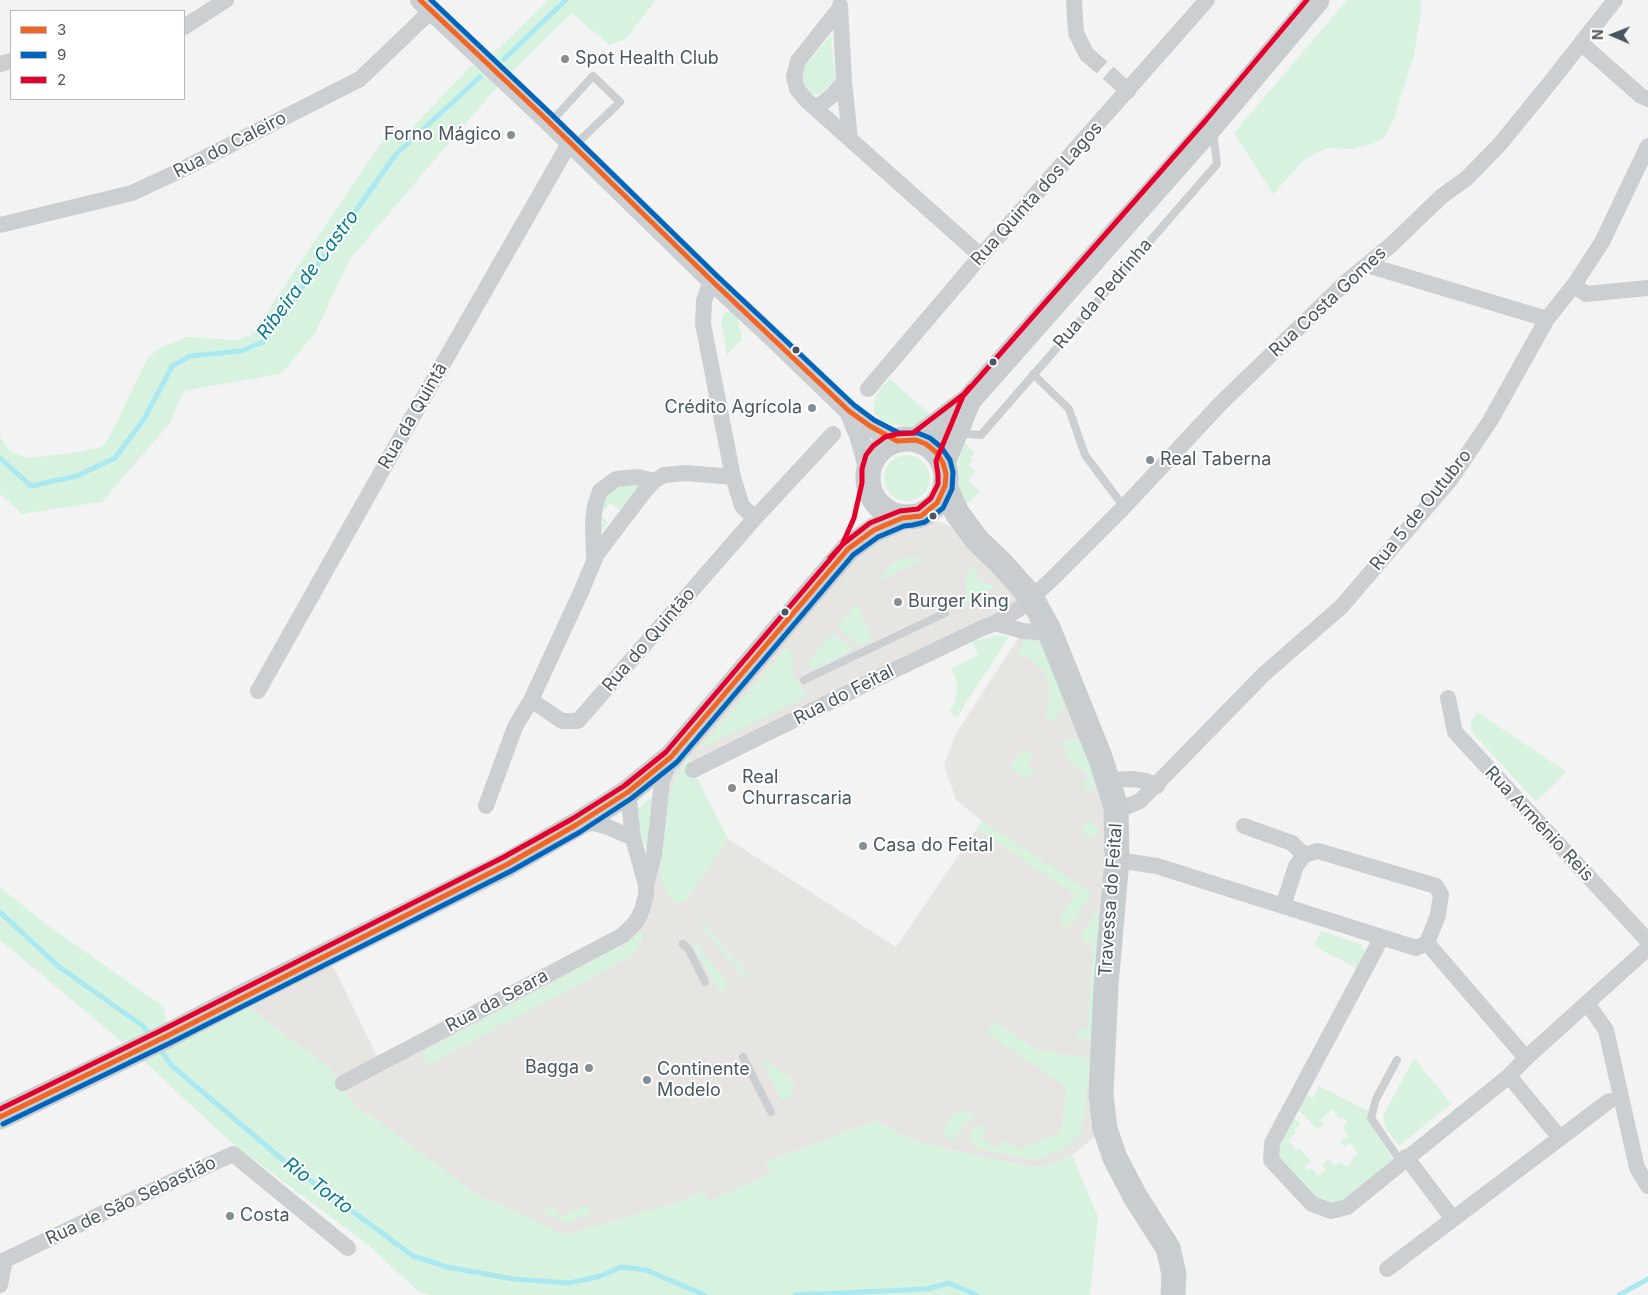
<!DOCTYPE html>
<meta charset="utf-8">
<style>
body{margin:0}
#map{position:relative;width:1648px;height:1295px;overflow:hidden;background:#f3f3f3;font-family:Inter,sans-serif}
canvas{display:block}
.legend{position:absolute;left:10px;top:10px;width:175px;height:90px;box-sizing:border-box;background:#fff;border:1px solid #b6bcc0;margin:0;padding:6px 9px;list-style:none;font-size:15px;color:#485761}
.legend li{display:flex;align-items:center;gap:10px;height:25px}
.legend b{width:25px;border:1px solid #b6bcc0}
.north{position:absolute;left:1588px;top:10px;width:50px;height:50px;-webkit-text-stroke:4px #fff;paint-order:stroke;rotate:271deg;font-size:14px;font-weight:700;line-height:20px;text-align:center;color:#485761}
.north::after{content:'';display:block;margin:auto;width:18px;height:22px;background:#485761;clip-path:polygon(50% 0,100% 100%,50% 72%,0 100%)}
</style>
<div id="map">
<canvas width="1648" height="1295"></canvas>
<ul class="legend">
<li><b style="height:6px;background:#f26522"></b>3</li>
<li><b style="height:6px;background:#0065bd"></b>9</li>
<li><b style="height:6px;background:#e4002b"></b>2</li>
</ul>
<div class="north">N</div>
</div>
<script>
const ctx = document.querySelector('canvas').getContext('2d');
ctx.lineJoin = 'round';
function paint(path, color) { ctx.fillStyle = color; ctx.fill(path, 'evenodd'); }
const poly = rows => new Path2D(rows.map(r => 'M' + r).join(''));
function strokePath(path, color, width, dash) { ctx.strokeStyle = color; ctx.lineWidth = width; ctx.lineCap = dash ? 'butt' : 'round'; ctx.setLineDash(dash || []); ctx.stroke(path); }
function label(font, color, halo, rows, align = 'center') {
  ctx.font = font + ' Inter,sans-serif'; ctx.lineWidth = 4; ctx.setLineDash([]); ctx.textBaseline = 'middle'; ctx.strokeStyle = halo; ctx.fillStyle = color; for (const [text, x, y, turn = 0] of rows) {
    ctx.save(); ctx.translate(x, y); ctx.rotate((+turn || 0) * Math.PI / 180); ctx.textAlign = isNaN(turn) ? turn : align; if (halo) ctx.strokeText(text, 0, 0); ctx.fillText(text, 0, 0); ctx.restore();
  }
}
const commercial = poly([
 [921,516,946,524,977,540,1031,597,693,770,728,839,896,947,982,821,956,800,944,765,957,732,1023,631,1037,632,1116,807,1105,1129,1072,1155,1052,1164,1041,1167,1028,1166,928,1145,908,1138,876,1121,766,1162,771,1173,708,1202,703,1191,677,1203,565,1235,474,1193,353,1103,332,1071,238,999,327,954,380,1062,636,922,662,781,848,549,912,518]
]);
const green = poly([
 [548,0,656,0,626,39,609,45,572,13,504,79,350,259,316,331,287,368,279,374,184,391,169,424,102,502,22,514,0,494,0,437,10,451,28,458,79,452,101,447,107,441,148,358,158,349,186,337,236,340,251,335,394,124,406,134,470,67,499,48],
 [1347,0,1421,0,1421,13,1414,55,1394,119,1384,137,1372,144,1351,149,1327,148,1306,158,1273,194,1234,133],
 [831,35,835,78,826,90,819,94,811,94,803,87,800,73,804,67],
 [728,311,734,311,738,319,742,339,727,355,721,320,723,315],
 [890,379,934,418,915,426,902,426,884,422,874,413,874,401,880,389],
 [965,443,975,453,970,458,973,460,968,465,975,471,968,481,980,491,964,507,960,493,958,480,959,460],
 '884 478a23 23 0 1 1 46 0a23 23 0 1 1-46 0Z',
 [636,482,641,484,619,510,610,503,600,515,608,523,599,534,599,511,603,496,612,486,622,483],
 [912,557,922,560,873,584,893,563,902,558],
 [973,568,978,573,975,576,985,585,989,583,995,588,955,611,963,599,967,588,964,578],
 [857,603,872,639,859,646,837,627],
 [832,633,853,650,810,671,810,660],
 [997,635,1009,637,957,717,949,711,955,703,957,689,956,679,951,669,978,655,972,642],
 [1027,635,1040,644,1052,656,1065,690,1063,707,1054,722,1045,716,1049,701,1049,692,1048,682,1044,672,1035,662,1017,653],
 [786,648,795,657,791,664,793,672,806,697,698,750],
 [1477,712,1567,772,1536,802,1471,731,1471,721],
 [1073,739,1081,741,1099,785,1094,790,1087,790,1082,786,1089,775,1065,758,1068,752,1061,747,1066,741],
 [1023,748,1033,755,1027,764,1035,770,1028,780,1010,768],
 [688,753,693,770,728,839,686,900,676,904,662,885,660,867,669,796,677,774],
 [653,796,649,855,641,836,637,809],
 [1092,820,1099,832,1087,838,1081,827],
 [982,821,1092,893,1068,928,1058,922,1075,895,977,828],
 [0,887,50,927,164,1007,167,1036,238,999,332,1071,353,1103,474,1193,565,1235,677,1203,703,1191,708,1202,771,1173,766,1162,876,1121,908,1138,928,1145,1028,1166,1041,1167,1052,1164,1072,1155,1098,1217,1090,1295,431,1295,419,1292,367,1244,242,1151,223,1135,134,1052,0,940],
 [1099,907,1092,1039,1078,1038,1076,1029,1088,1029,1093,942,1081,942,1083,933],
 [704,923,750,976,747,980,702,927],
 [643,930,642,942,629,958,427,1065,422,1052,626,943],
 [1321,931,1361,944,1366,957,1356,968,1314,946],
 [695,942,729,987,720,992,693,946],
 [993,1021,1036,1050,1090,1058,1084,1120,1079,1136,1066,1148,1042,1158,1031,1159,978,1149,972,1145,970,1135,975,1128,983,1126,987,1127,981,1137,995,1149,1003,1139,1017,1150,1061,1132,1066,1087,986,1033],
 [1414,1058,1451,1104,1399,1146,1385,1127,1383,1116],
 [762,1059,792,1078,794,1088,792,1096,781,1100],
 [1319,1086,1368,1111,1373,1127,1393,1160,1347,1199,1335,1203,1321,1202,1279,1165,1278,1138,1293,1117,1301,1124,1294,1130,1296,1133,1288,1141,1296,1150,1299,1148,1311,1161,1305,1166,1308,1170,1311,1168,1318,1176,1326,1169,1322,1165,1329,1159,1335,1166,1341,1161,1346,1167,1353,1162,1351,1159,1358,1153,1350,1143,1345,1147,1340,1142,1348,1136,1342,1128,1347,1123,1343,1117,1340,1119,1332,1110,1320,1120,1324,1125,1318,1129,1298,1110,1305,1094,1313,1098],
 [966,1111,975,1117,965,1123,958,1133,956,1141,947,1139,944,1133,945,1125,952,1116,960,1112],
 [587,1205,592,1213,567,1222,545,1214,545,1210,554,1206,560,1217]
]);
const stream = poly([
 [504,59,566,0],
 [0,458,31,486,77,476,115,458,144,419,173,365,191,356,241,351,263,342,396,154,480,77],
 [0,912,58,966,143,1026,151,1037],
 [159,1048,172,1066,283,1160,413,1256,447,1267,513,1279,568,1283,598,1277,621,1267,646,1270,705,1295],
 [795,1295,927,1289,949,1283,977,1295],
 [1619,1295,1648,1279]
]);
const minorTunnel = poly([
 [1090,57,1114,78]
]);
const service = poly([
 [550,123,593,76,620,102,574,146],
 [1033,374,1069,409,1085,455,1124,507],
 [960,431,968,434,981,435,1217,164,1213,132],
 [804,680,945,613],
 [683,944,688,948,705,982],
 [743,1057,771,1112],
 [1397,1060,1376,1099,1371,1118,1401,1162]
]);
const minor = poly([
 [1074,0,1076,33,1087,55,1090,57],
 [840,5,844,81,850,139],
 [840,8,798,61,794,77,797,89,806,100,981,256],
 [184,27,226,0],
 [1582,44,1641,96,1648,99],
 [0,64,11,61],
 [1114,78,1128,91],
 [814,106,820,105,833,95,844,81],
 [0,225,132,193,177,172,360,79,432,10],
 [1367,265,1547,319],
 [711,280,704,301,703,324,733,477,742,506,755,518,833,434],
 [1574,285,1586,294,1648,288],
 [868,389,981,256,1207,0],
 [733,477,686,473,664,475,654,481,644,492,597,554,581,592,531,700,562,721,578,721,755,518],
 [594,561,593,521,595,506,600,491,616,479,638,477,654,481],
 [995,623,1023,631,1037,632,1049,630],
 [258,691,401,437,570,142],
 [1448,698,1455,732,1648,941],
 [693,770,886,674,980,629,995,623,1019,609,1051,580,1124,507,1221,403,1346,282,1391,245,1442,196,1467,178,1500,144,1549,84,1615,0],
 [1108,780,1133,779,1146,781,1157,786],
 [486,806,515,727,531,700],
 [1116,807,1128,806,1140,801,1264,674,1341,607,1450,480,1490,421,1547,319,1574,285,1602,242,1648,146],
 [578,825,593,823,608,827,633,838],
 [1244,826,1292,843,1304,855],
 [1117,860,1157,866,1416,948,1427,943],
 [646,885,654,855,662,781,671,758],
 [1283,906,1296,866,1304,855,1318,851,1436,886,1441,895,1438,915,1427,943],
 [1382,937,1272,1143,1271,1160,1312,1204,1331,1211,1347,1207,1509,1076,1526,1058,1648,948],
 [1427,943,1526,1058],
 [1587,1003,1606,1030,1637,1168,1648,1186],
 [1509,1076,1560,1138],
 [343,1083,623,935,636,922,642,910,646,895,646,885,633,838,628,792],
 [1406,1157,1453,1219],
 [1387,1269,1609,1101],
 [0,1285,5,1260,116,1207,233,1154,348,1248]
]);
const tertiary = poly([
 [420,0,545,118,711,280,767,332,849,411,870,426,897,441],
 [849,411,859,435,869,471]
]);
const primary = poly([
 '868 478a39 39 0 1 1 78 0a39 39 0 1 1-78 0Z',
 [916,440,969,400,1212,125,1317,0],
 [943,463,969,400],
 [945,486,957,513,977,540,1002,564,1031,597,1049,630,1100,757,1116,807,1117,860,1106,985,1101,1095,1105,1129,1115,1158,1136,1198,1168,1248,1174,1274,1173,1295],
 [0,1117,167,1036,238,999,508,864,576,825,605,807,628,792,671,757,848,549,874,530,902,518]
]);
const bus1 = poly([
 [0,1117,167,1036,508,864,576,825,628,792,671,757,848,549,874,530,902,518,921,516,937,503,945,486,946,474,943,463,936,452,926,444,916,440,897,441,870,426,849,411,711,280,545,118,420,0]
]);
const bus2 = poly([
 [3,1124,170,1043,511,871,580,832,632,798,677,762,853,555,878,537,904,526,913,525,925,522,943,508,952,489,953,472,950,460,941,447,930,438,918,433,899,433,874,420,854,405,716,275,550,113,431,0]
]);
const bus3 = poly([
 [830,558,842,545,854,518,862,483,862,469,866,455,873,446,885,437,896,434,913,433,964,394,970,387],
 [0,1109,164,1029,504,857,572,819,624,786,666,752,843,544,870,523,900,511,918,509,931,498,938,484,938,475,936,461,963,396,1206,120,1307,0]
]);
const markers = [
 [565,59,5,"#848e94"],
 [511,135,5,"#848e94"],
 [796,350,4.5,"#485761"],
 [993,362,4.5,"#485761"],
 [812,408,5,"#848e94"],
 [1150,460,5,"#848e94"],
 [933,516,4.5,"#485761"],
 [898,602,5,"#848e94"],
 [785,612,4.5,"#485761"],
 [732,788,5,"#848e94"],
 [863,846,5,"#848e94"],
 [589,1068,5,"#848e94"],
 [647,1080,5,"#848e94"],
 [230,1216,5,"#848e94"]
];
const poiNames = [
 ["Spot Health Club",575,59],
 ["Forno Mágico",501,135,"right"],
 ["Crédito Agrícola",802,408,"right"],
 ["Real Taberna",1160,460],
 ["Burger King",908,602],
 ["Real",742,778],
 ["Churrascaria",742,799],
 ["Casa do Feital",873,846],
 ["Bagga",579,1068,"right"],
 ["Continente",657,1070],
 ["Modelo",657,1091],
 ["Costa",240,1216]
];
const streetNames = [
 ["Rua do Caleiro",230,145,-27],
 ["Rua Quinta dos Lagos",1037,194,-48],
 ["Rua da Pedrinha",1103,294,-49],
 ["Rua Costa Gomes",1328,302,-43],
 ["Rua da Quintã",413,416,-60],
 ["Rua 5 de Outubro",1421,510,-51],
 ["Rua do Quintão",649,640,-49],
 ["Rua do Feital",844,695,-27],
 ["Rua Arménio Reis",1539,824,47],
 ["Travessa do Feital",1111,900,-86],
 ["Rua da Seara",497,1001,-28],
 ["Rua de São Sebastião",131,1201,-25]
];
const waterNames = [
 ["Ribeira de Castro",308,275,-53],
 ["Rio Torto",318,1186,37]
];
paint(commercial, '#e6e5e2');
paint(green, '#d7f3df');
strokePath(stream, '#aae8f2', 5);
strokePath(minorTunnel, '#c8ccce', 16, [16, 8]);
strokePath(service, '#cccfd2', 8);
strokePath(minor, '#cccfd2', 16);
strokePath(tertiary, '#cccfd2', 20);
strokePath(primary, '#c8cdd0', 25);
strokePath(bus1, '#f26522', 5);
strokePath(bus2, '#0065bd', 5);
strokePath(bus3, '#e4002b', 5);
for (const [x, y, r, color] of markers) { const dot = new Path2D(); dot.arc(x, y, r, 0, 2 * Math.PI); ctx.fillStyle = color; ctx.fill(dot); strokePath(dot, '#fff', 2); }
label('18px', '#485761', '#fff', poiNames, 'left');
label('18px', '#485761', '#fff', streetNames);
label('italic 19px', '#077c8e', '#fff', waterNames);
</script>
